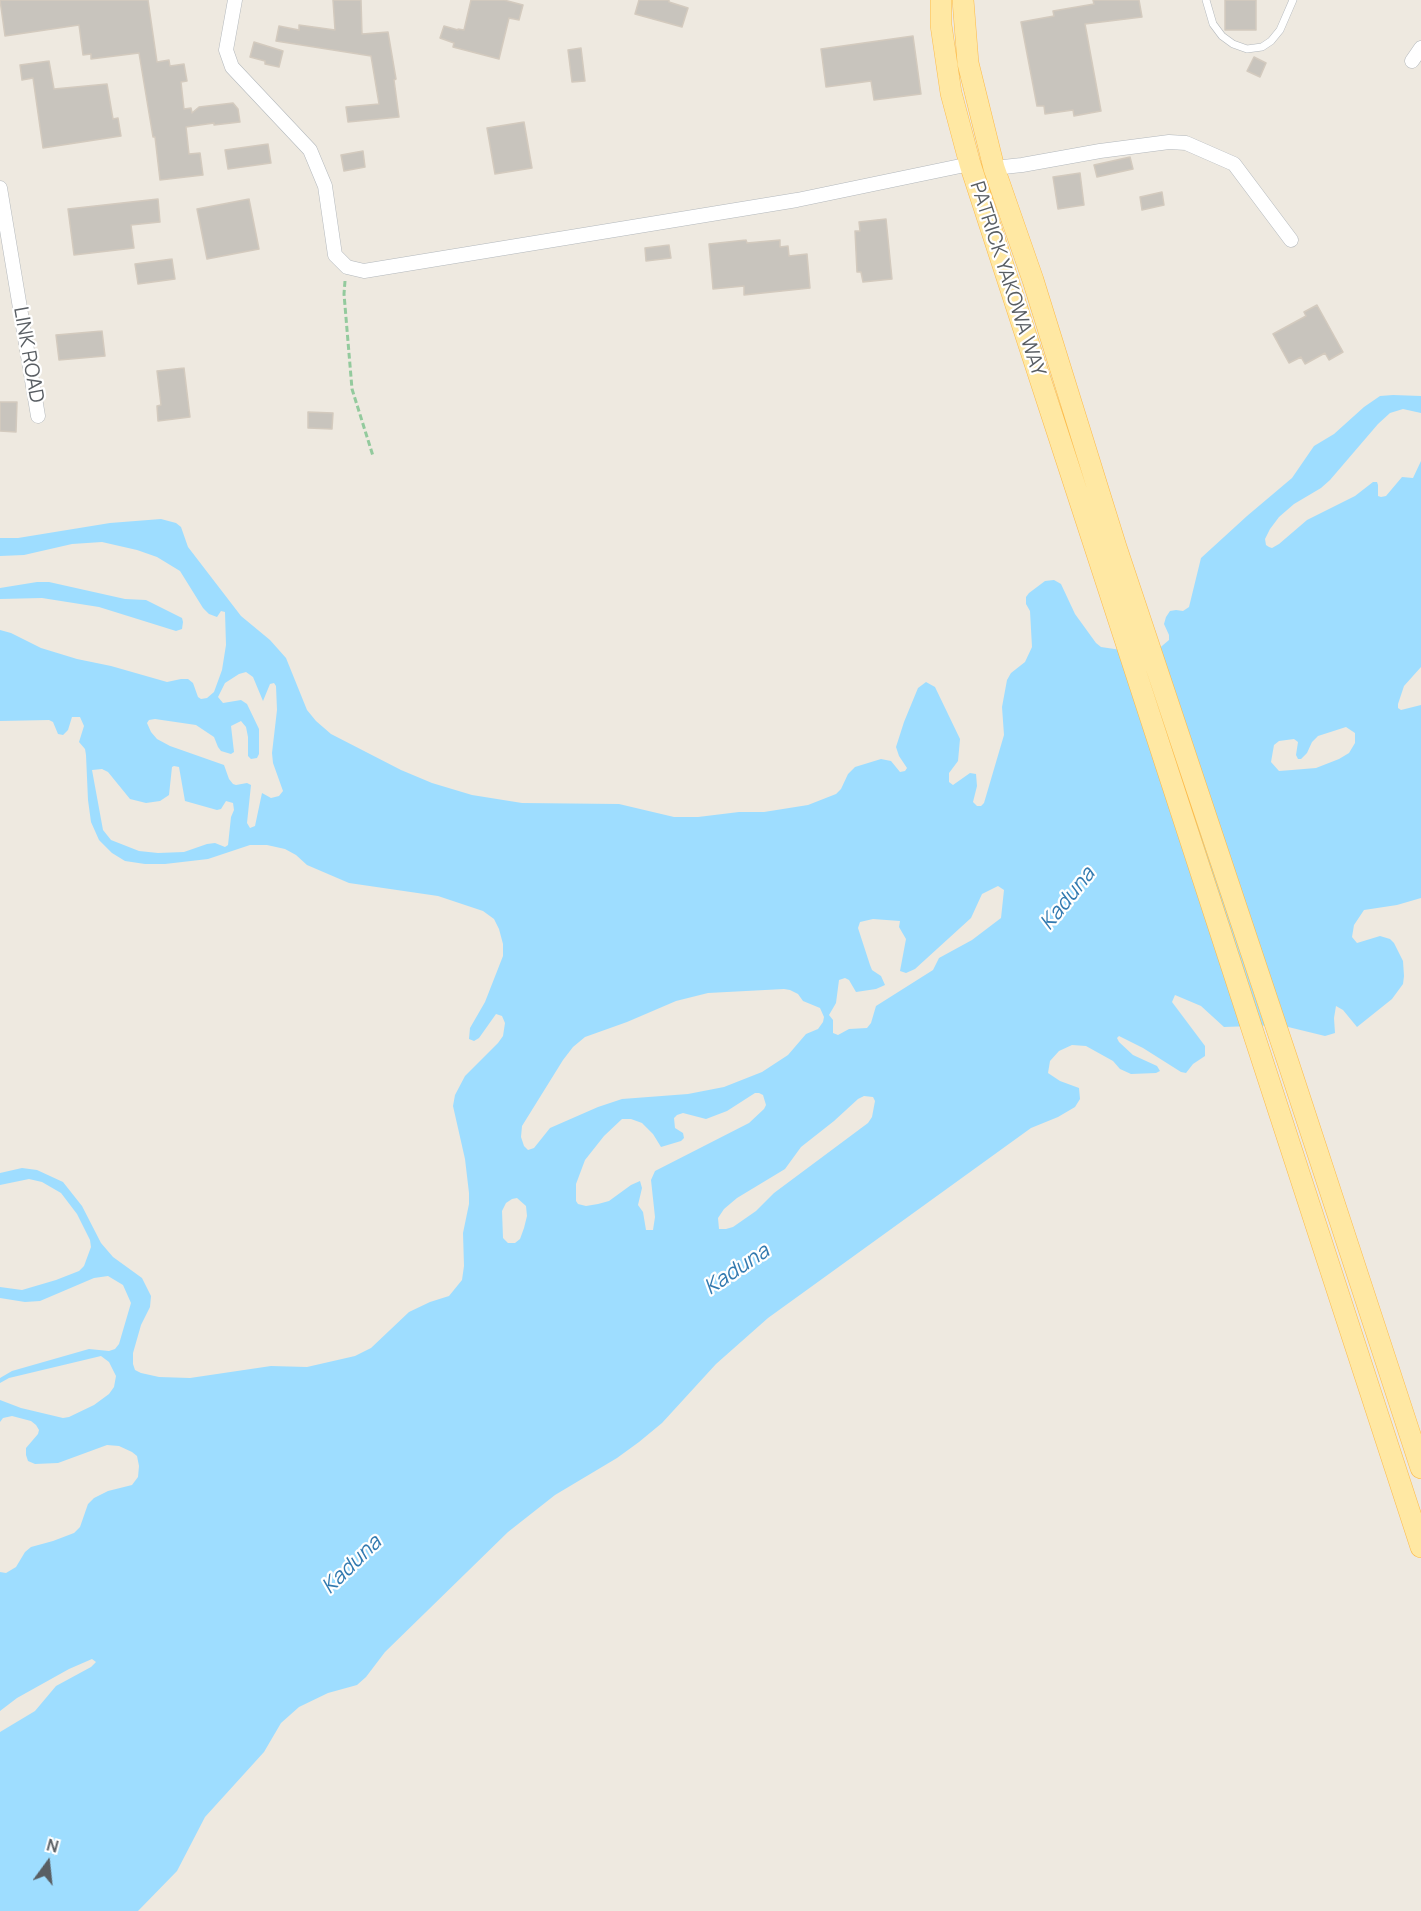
<!DOCTYPE html>
<style>
body{margin:0}
#map{position:relative;width:1421px;height:1911px;overflow:hidden;background:#eee9e0;font-family:Manrope,sans-serif}
canvas{display:block}
.north{position:absolute;left:18px;top:1833px;width:60px;height:60px;-webkit-text-stroke:4px #fff;paint-order:stroke;rotate:15deg;font-size:16px;font-weight:700;line-height:24px;text-align:center;color:#595e63}
.north::after{content:'';display:block;margin:auto;width:21px;height:27px;background:#595e63;clip-path:polygon(50% 0,100% 100%,50% 72%,0 100%)}
</style>
<div id="map">
<canvas width="1421" height="1911"></canvas>
<div class="north">N</div>
</div>
<script>
const ctx = document.querySelector('canvas').getContext('2d');
ctx.lineJoin = 'round';
function paint(path, color) { ctx.fillStyle = color; ctx.fill(path, 'evenodd'); }
const poly = rows => new Path2D(rows.map(r => 'M' + r).join(''));
function strokePath(path, color, width, dash) { ctx.strokeStyle = color; ctx.lineWidth = width; ctx.lineCap = dash ? 'butt' : 'round'; ctx.setLineDash(dash || []); ctx.stroke(path); }
function label(font, color, halo, rows, align = 'center') {
  ctx.font = font + ' Manrope,sans-serif'; ctx.lineWidth = 4.5; ctx.setLineDash([]); ctx.textBaseline = 'middle'; ctx.strokeStyle = halo; ctx.fillStyle = color; for (const [text, x, y, turn = 0] of rows) {
    ctx.save(); ctx.translate(x, y); ctx.rotate((+turn || 0) * Math.PI / 180); ctx.textAlign = isNaN(turn) ? turn : align; if (halo) ctx.strokeText(text, 0, 0); ctx.fillText(text, 0, 0); ctx.restore();
  }
}
const water = poly([
 [1393,395,1421,396,1421,413,1403,409,1390,413,1378,424,1330,480,1321,488,1294,504,1279,517,1270,529,1265,539,1266,545,1269,547,1272,548,1279,544,1307,520,1355,496,1373,482,1377,482,1378,485,1378,496,1381,497,1386,496,1402,477,1413,478,1421,461,1421,667,1404,686,1398,704,1398,708,1401,710,1421,705,1421,898,1397,905,1364,910,1354,925,1352,937,1357,943,1380,936,1390,939,1394,943,1403,961,1404,976,1403,984,1392,999,1357,1027,1343,1010,1336,1006,1334,1018,1335,1033,1325,1036,1280,1025,1224,1027,1201,1006,1175,995,1172,1002,1205,1046,1205,1056,1193,1064,1186,1073,1181,1072,1143,1048,1119,1036,1117,1038,1119,1042,1133,1055,1157,1066,1160,1071,1156,1073,1131,1074,1120,1069,1113,1061,1086,1046,1072,1045,1059,1051,1050,1061,1048,1073,1060,1081,1079,1088,1080,1099,1075,1107,1058,1117,1031,1128,768,1318,716,1364,662,1423,639,1442,617,1458,555,1495,508,1532,385,1652,366,1677,357,1685,328,1693,299,1707,281,1723,264,1752,205,1817,177,1871,138,1911,0,1911,0,1732,35,1711,56,1686,91,1667,96,1662,92,1659,69,1669,17,1698,0,1711,0,1572,6,1573,16,1567,25,1552,31,1547,53,1541,74,1533,80,1527,88,1504,94,1498,108,1491,132,1485,138,1477,139,1466,137,1456,132,1452,119,1446,107,1445,58,1463,35,1464,28,1461,26,1455,26,1448,38,1434,39,1430,36,1425,31,1421,12,1416,3,1418,0,1422,0,1400,21,1408,63,1418,69,1417,94,1405,109,1394,114,1387,116,1376,109,1362,101,1356,9,1378,0,1383,0,1378,12,1371,89,1349,109,1351,115,1349,119,1344,131,1303,123,1285,108,1276,94,1278,40,1301,25,1302,0,1298,0,1287,22,1290,56,1280,79,1271,84,1266,91,1247,90,1240,77,1214,61,1193,42,1182,29,1179,0,1185,0,1173,22,1168,37,1170,63,1182,82,1206,101,1243,113,1257,142,1278,151,1296,150,1307,141,1325,133,1353,133,1364,135,1370,141,1373,159,1377,190,1378,271,1366,307,1367,355,1356,371,1348,409,1312,430,1302,449,1296,462,1280,464,1266,463,1233,469,1204,469,1193,465,1159,453,1106,455,1095,465,1076,498,1043,503,1036,505,1023,502,1016,496,1014,479,1038,474,1041,469,1039,470,1028,485,1002,503,956,503,944,499,929,494,919,483,911,438,896,349,883,307,865,296,855,285,849,267,845,250,845,208,859,165,864,145,864,125,861,112,853,99,840,91,822,88,800,86,755,85,749,79,742,84,726,80,717,72,717,68,730,63,735,58,734,53,722,49,720,0,721,0,630,11,633,41,648,77,659,111,666,167,682,181,679,188,679,193,683,198,697,201,699,207,698,214,692,222,670,226,645,225,612,221,611,217,617,209,614,203,608,180,571,157,557,137,550,102,542,72,544,24,555,0,556,0,538,18,538,110,523,161,519,176,523,181,527,188,547,241,616,270,640,286,658,307,710,316,721,331,734,401,770,432,783,472,795,522,803,619,804,674,817,698,817,739,812,764,812,808,805,836,794,841,789,848,774,855,767,881,759,891,761,900,772,905,771,907,768,899,756,896,747,904,722,918,688,926,682,935,687,960,739,958,761,949,773,949,782,953,785,970,773,976,774,977,786,973,802,977,806,981,806,984,803,1004,735,1002,707,1007,680,1011,673,1025,662,1032,647,1030,611,1026,604,1026,597,1029,593,1045,581,1054,580,1061,584,1075,614,1096,643,1101,647,1148,654,1156,651,1169,640,1169,635,1164,624,1166,617,1170,611,1176,610,1183,611,1189,607,1201,558,1247,516,1292,478,1314,446,1334,434,1364,407,1380,396],
 [246,672,253,677,263,701,270,684,274,683,276,686,277,710,272,753,273,763,283,791,279,796,271,798,262,793,255,826,250,828,247,823,251,785,247,783,236,785,233,784,229,779,224,765,170,746,157,739,151,732,147,723,149,720,155,719,196,725,214,737,218,747,221,751,231,754,234,752,231,726,241,721,246,727,248,737,248,756,251,759,257,758,259,754,259,729,247,704,241,700,223,703,218,697,225,683,239,674],
 [1346,727,1355,733,1355,743,1349,753,1339,759,1316,768,1292,770,1279,771,1271,762,1274,745,1279,741,1294,739,1298,742,1296,755,1298,759,1301,759,1307,753,1312,742,1318,736],
 [174,766,179,767,185,801,217,810,221,809,226,801,233,803,234,810,231,817,228,845,225,847,215,843,207,844,184,852,158,853,139,851,111,840,103,830,92,770,102,769,108,772,130,799,146,803,160,801,169,795,172,767],
 [998,886,1004,890,1001,918,972,940,939,958,933,970,876,1006,871,1023,867,1028,849,1029,838,1035,833,1033,833,1020,829,1015,836,1003,839,980,845,978,849,980,856,992,876,989,885,985,881,976,872,970,870,965,858,928,860,922,873,919,900,921,899,927,906,939,900,971,906,973,915,969,971,918,982,894],
 [784,989,790,990,798,994,803,1001,820,1008,824,1017,823,1022,818,1029,806,1034,788,1055,762,1072,724,1087,688,1094,622,1099,598,1107,550,1128,534,1148,528,1150,524,1146,521,1137,522,1126,563,1060,573,1047,585,1037,627,1022,676,1001,708,993],
 [755,1093,759,1093,763,1095,766,1105,764,1109,749,1123,655,1171,651,1180,655,1217,653,1230,646,1230,643,1212,638,1205,642,1188,640,1181,631,1185,609,1201,598,1204,586,1206,578,1204,576,1201,576,1184,585,1160,604,1136,622,1119,631,1119,642,1123,653,1134,661,1147,681,1141,684,1138,683,1133,675,1128,674,1118,677,1115,683,1113,706,1119,727,1111],
 [864,1096,873,1097,875,1101,872,1117,868,1123,774,1193,756,1211,733,1227,726,1229,719,1229,718,1218,724,1209,737,1198,785,1169,801,1147,834,1121,858,1099],
 [517,1198,526,1206,527,1216,524,1228,520,1239,515,1243,508,1243,503,1238,502,1211,506,1203,512,1199],
 [37,582,49,582,125,599,146,600,182,618,183,622,182,629,176,631,99,607,42,598,0,599,0,588]
]);
const building = poly([
 [0,0,148,0,157,62,169,60,170,66,184,64,187,81,181,82,184,109,191,108,192,113,199,107,233,103,238,109,240,122,214,125,214,123,186,127,189,154,200,153,203,175,160,180,155,137,153,137,139,53,91,59,91,54,83,55,79,25,5,36,0,0],
 [333,0,361,0,362,34,388,32,396,79,394,80,399,117,348,122,346,107,379,104,371,56,276,41,279,26,299,30,299,25,335,30,333,0],
 [471,0,504,0,523,5,519,20,509,18,499,59,453,47,454,43,440,38,444,26,458,30,458,29,464,30,471,0],
 [639,0,669,0,669,2,688,8,682,27,635,14,639,0],
 [1093,0,1139,0,1142,17,1085,24,1101,111,1074,116,1073,110,1045,114,1044,106,1037,106,1021,22,1054,16,1053,11,1094,4,1093,0],
 [1225,0,1256,0,1256,30,1225,30,1225,0],
 [913,36,921,94,874,100,871,81,826,87,821,49,913,36],
 [254,42,283,51,279,67,265,64,265,61,250,57,254,42],
 [581,48,585,81,572,82,568,50,581,48],
 [1254,57,1266,63,1260,77,1247,71,1254,57],
 [49,61,54,89,107,84,113,119,118,118,121,136,43,148,33,78,22,80,20,65,49,61],
 [524,122,532,168,495,174,487,128,524,122],
 [268,144,271,163,228,169,225,150,268,144],
 [363,151,365,167,344,171,341,155,363,151],
 [1130,157,1133,169,1097,177,1094,165,1130,157],
 [1080,173,1084,205,1058,209,1053,177,1080,173],
 [1162,192,1164,205,1142,210,1140,197,1162,192],
 [158,199,160,222,131,225,134,248,74,255,68,209,158,199],
 [249,199,259,249,207,259,197,209,249,199],
 [886,219,892,279,863,282,861,272,857,272,855,231,860,231,859,222,886,219],
 [746,240,747,243,780,240,780,247,788,246,789,256,807,254,810,288,744,295,744,286,713,289,709,244,746,240],
 [669,245,671,258,646,261,645,248,669,245],
 [172,259,175,279,138,284,135,264,172,259],
 [1317,305,1343,352,1329,360,1325,353,1305,364,1301,357,1289,363,1273,334,1306,316,1304,312,1317,305],
 [102,331,105,356,59,360,56,335,102,331],
 [184,368,190,417,158,421,157,406,161,405,157,371,184,368],
 [0,402,17,402,16,432,0,431,0,402],
 [308,412,333,413,332,429,308,428,308,412]
]);
const path = poly([
 [345,281,344,294,352,389,373,456]
]);
const service = poly([
 [1206,0,1213,24,1222,36,1233,44,1247,49,1262,47,1271,41,1280,30,1293,0]
]);
const minor = poly([
 [235,0,226,50,232,67,310,150,325,186,335,255,347,267,364,271,797,200,970,164],
 [1412,61,1421,48],
 [994,168,1022,165,1100,151,1169,142,1186,143,1234,164,1291,240],
 [0,188,38,416]
]);
const primary = poly([
 [941,0,941,25,951,93,970,164,1421,1547],
 [963,0,968,63,994,168,1033,280,1116,547,1288,1062,1421,1468]
]);
const streetNames = [
 ["PATRICK YAKOWA WAY",1007,279,72],
 ["LINK ROAD",28,355,80]
];
const waterNames = [
 ["Kaduna",1068,899,-51],
 ["Kaduna",737,1270,-34],
 ["Kaduna",352,1565,-44]
];
paint(water, '#9eddff');
paint(building, '#c8c4bd');
strokePath(building, '#d3cabe', 1.5);
strokePath(service, '#b3b8bc', 8);
strokePath(minor, '#b3b8bc', 15);
strokePath(primary, '#fdbb4a', 22);
strokePath(path, '#93ca9d', 3, [6, 3]);
strokePath(service, '#fff', 7);
strokePath(minor, '#fff', 14);
strokePath(primary, '#ffe8a3', 21);
label('20px', '#595e63', '#fff', streetNames);
label('italic 21px', '#327ab0', '#fff', waterNames);
</script>
